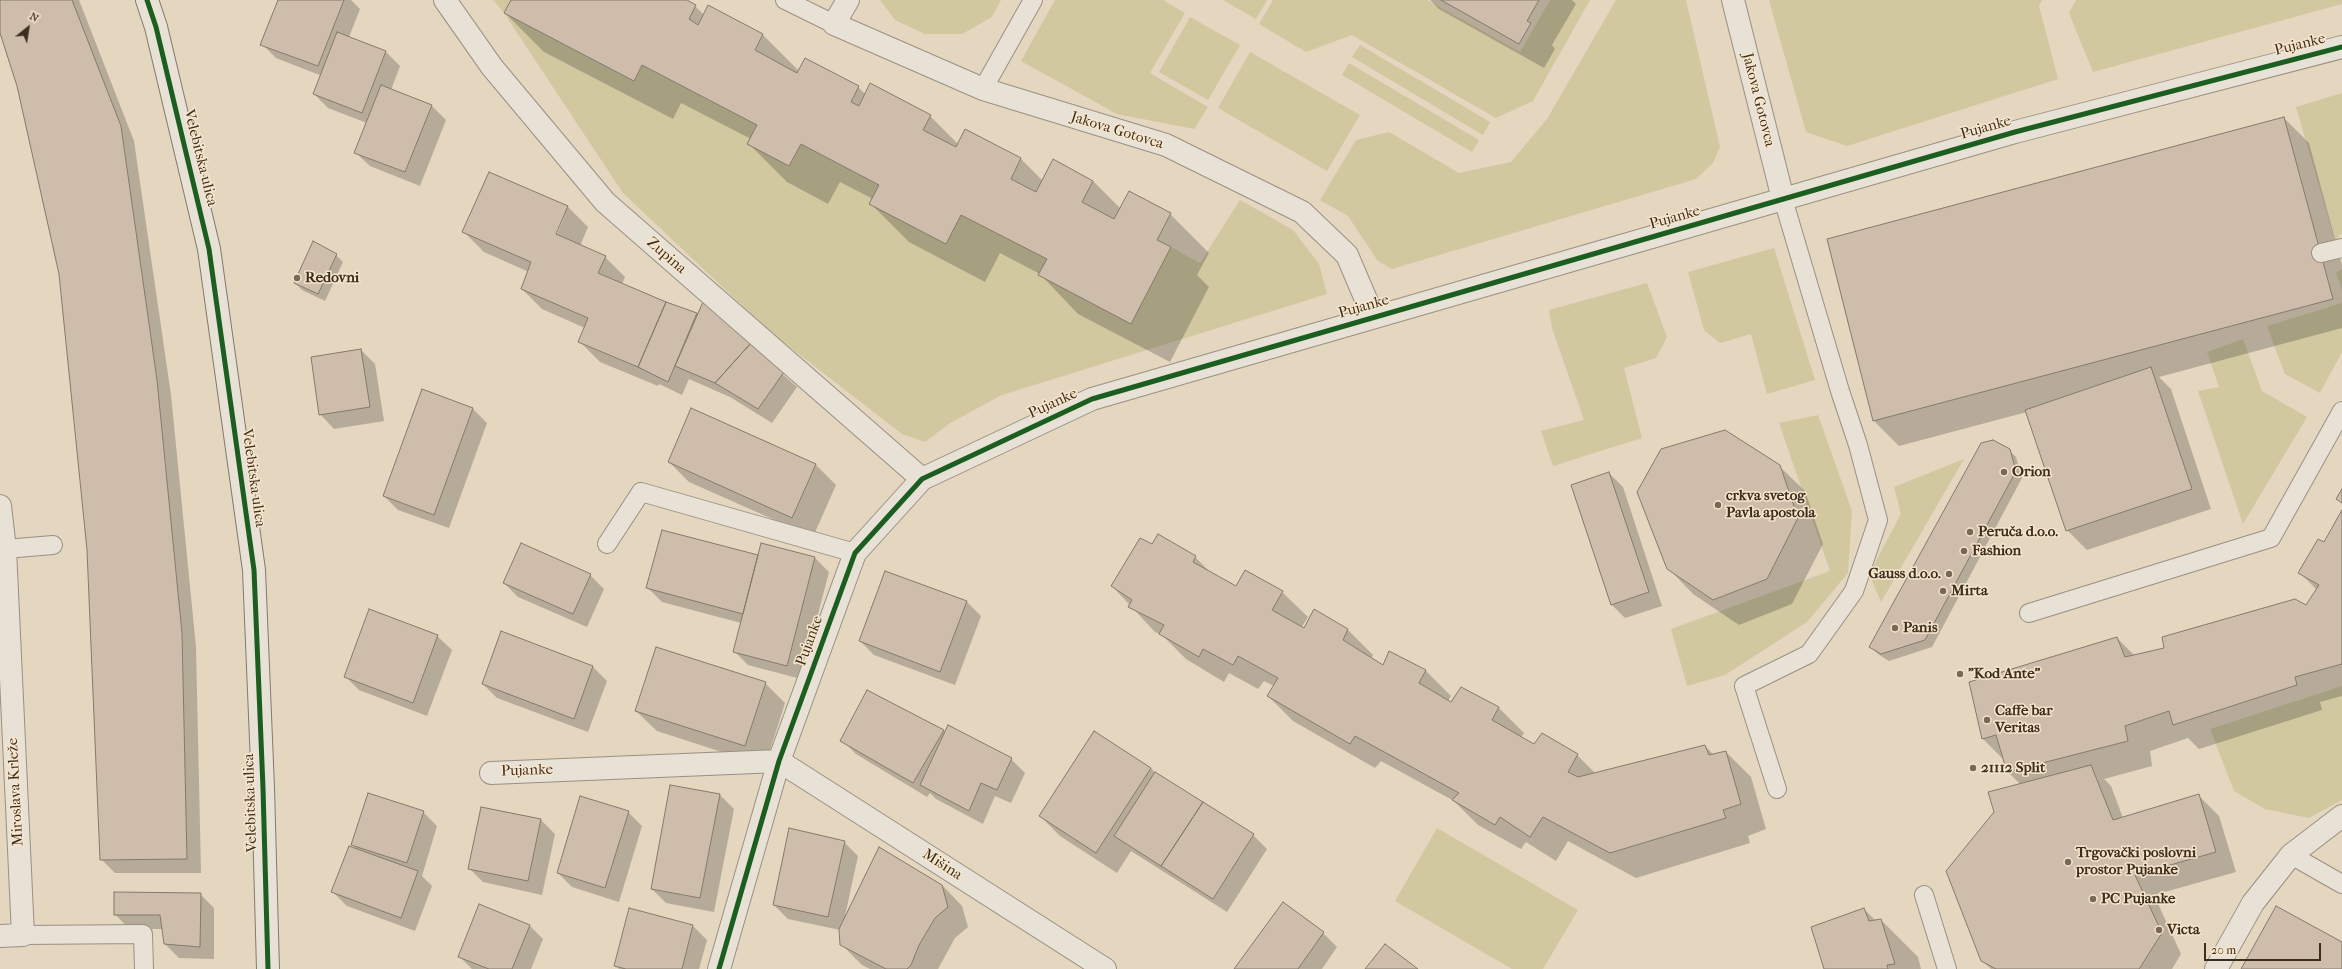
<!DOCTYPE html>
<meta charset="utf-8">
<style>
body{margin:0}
#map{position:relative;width:2342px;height:969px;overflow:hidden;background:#e4d6bf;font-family:"IM FELL French Canon",serif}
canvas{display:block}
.north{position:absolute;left:8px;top:8px;width:40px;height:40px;-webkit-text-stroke:3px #f7e6cc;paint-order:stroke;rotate:30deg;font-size:11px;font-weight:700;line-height:16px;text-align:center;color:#3c2e1f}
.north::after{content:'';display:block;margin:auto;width:14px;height:18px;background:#3c2e1f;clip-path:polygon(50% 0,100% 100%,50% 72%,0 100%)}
.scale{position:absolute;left:2204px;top:943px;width:117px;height:18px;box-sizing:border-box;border:2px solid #3c2e1f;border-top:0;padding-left:5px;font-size:12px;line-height:14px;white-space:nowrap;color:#3c2e1f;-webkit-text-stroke:3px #f7e6cc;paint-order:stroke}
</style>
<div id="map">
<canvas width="2342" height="969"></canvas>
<div class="north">N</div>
<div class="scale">20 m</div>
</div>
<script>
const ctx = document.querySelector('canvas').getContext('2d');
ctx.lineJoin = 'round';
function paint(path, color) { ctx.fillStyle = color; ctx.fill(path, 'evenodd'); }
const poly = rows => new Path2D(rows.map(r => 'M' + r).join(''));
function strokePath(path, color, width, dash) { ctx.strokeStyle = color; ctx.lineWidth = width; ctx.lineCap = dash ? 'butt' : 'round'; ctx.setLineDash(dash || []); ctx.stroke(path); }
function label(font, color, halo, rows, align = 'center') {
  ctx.font = font + ' "IM FELL French Canon",serif'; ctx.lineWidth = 3; ctx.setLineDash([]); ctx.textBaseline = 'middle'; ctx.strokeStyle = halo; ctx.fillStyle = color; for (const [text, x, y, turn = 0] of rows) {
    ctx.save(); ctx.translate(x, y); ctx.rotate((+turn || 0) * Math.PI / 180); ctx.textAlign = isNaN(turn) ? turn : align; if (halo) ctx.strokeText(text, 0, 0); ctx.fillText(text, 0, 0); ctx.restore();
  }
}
const green = poly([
 [493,0,511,0,504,13,634,81,642,65,757,125,789,166,801,144,879,185,870,204,946,244,961,215,1047,259,1039,275,1131,323,1171,247,1200,263,1240,200,1293,230,1319,264,1327,294,1002,395,950,423,925,442,902,434,769,331,623,193,504,13],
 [880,0,1001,0,992,17,962,34,925,34,895,20],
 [1055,0,1163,0,1185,13,1150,73,1208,107,1194,129,1117,114,1021,61],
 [1223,0,1267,0,1256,19],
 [1273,0,1427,0,1520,52,1550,0,1590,0,1533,101,1496,118,1352,35,1306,52,1259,24],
 [1616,0,1686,0,1720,147,1713,163,1696,179,1392,269,1378,261,1348,216,1320,200,1356,140,1389,132,1459,173,1511,162,1547,119],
 [1769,0,2042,0,2039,6,2058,79,1847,146,1806,132],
 [2076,0,2342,0,2342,4,2093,72,2069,13],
 [1190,17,1240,45,1208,100,1159,72],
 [1360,45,1490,122,1483,135,1352,57],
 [1250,52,1360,115,1327,171,1218,108],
 [1349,63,1479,140,1472,152,1342,75],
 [2342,93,2342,233,2335,241,2296,107],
 [1774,248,1815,380,1767,394,1751,334,1720,343,1704,330,1688,272],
 [2342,269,2342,290,2336,273],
 [1647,283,1667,337,1656,358,1624,368,1642,438,1553,466,1541,431,1584,420,1552,328,1549,310],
 [2342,303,2342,352,2320,393,2285,374,2267,326],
 [2243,339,2262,391,2307,417,2243,524,2198,391,2219,387,2207,352],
 [1818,415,1852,511,1848,573,1807,622,1725,675,1687,686,1671,629,1830,571,1779,423],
 [1964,459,1881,602,1869,574,1901,514,1894,487],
 [2342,686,2342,800,2309,818,2265,809,2234,791,2210,729],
 [1437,828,1578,910,1543,969,1512,969,1395,901]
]);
const shadow = poly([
 [0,0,79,0,134,141,171,395,196,647,201,873,115,873,101,859,88,550,60,274,18,86,0,32],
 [279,0,351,0,360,9,349,37,386,52,400,66,391,90,432,106,446,120,420,186,370,166,355,152,367,123,328,108,314,94,322,76,276,58,262,44],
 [512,0,684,0,695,6,704,15,709,7,763,35,799,71,858,87,865,94,930,116,958,144,965,130,1021,159,1043,181,1053,161,1093,181,1121,209,1170,214,1209,253,1197,275,1209,287,1170,362,1078,314,1040,274,1000,253,985,282,909,242,871,204,873,199,840,182,828,204,787,182,749,144,751,139,681,103,673,119,544,52,505,13],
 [1430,0,1572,0,1576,4,1552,45,1555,49,1544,68,1439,9],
 [2284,118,2309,143,2342,265,2342,328,2159,377,2171,389,2211,509,2087,550,2067,530,2027,412,1899,446,1874,421],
 [567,206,588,227,580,246,605,257,625,277,622,284,697,314,703,304,797,387,772,423,730,397,689,379,682,395,659,384,658,386,600,362,579,341,585,328,542,309,522,289,529,272,484,252,464,232],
 [563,215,565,215,555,239,553,239],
 [336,255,343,262,325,301,302,290,295,283],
 [361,350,375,364,384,421,334,429,320,414],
 [422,390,473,409,487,423,449,528,398,510,384,496],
 [2009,450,2016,457,2022,478,1932,647,1889,661,1878,654,1871,647],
 [669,462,816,465,836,485,813,537,689,482],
 [1779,466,1805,491,1823,544,1792,604,1739,625,1693,594,1668,568],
 [1609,473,1623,487,1662,606,1625,618,1611,604],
 [2342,512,2342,696,2320,702,2322,710,2199,749,2188,738,2150,751,2152,766,2104,779,2111,786,2123,818,2199,796,2219,816,2236,872,2154,895,2181,954,2172,969,1991,969,1982,960,1995,812,2021,785,2008,772,2004,760,1983,739,2117,638,2135,656,2165,649,2306,606,2317,590,2300,573,2324,544],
 [1158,535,1195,557,1213,575,1236,587,1245,571,1282,592,1308,617,1301,628,1304,630,1314,611,1348,630,1373,655,1371,659,1383,666,1389,653,1426,671,1451,696,1448,701,1452,704,1462,688,1499,708,1524,733,1521,738,1535,745,1542,734,1577,755,1596,774,1705,746,1714,755,1726,752,1751,777,1766,829,1748,836,1750,843,1636,878,1568,841,1556,861,1526,842,1521,849,1478,825,1454,801,1381,761,1375,768,1293,721,1268,696,1274,686,1264,681,1258,689,1229,673,1224,682,1186,659,1162,635,1155,632,1112,586,1152,546],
 [759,557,815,558,829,572,801,679,748,665,734,651,741,623,662,602,648,588],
 [590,575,604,589,587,627,518,597,504,583],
 [967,602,981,616,955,685,874,655,860,641],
 [502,633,593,667,607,681,588,732,497,698,483,684],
 [437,636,452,650,427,716,359,690,345,676],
 [765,683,785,703,765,766,657,731,636,711],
 [943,731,1011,759,1025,773,1011,803,995,796,983,824,936,799,930,793,927,797,856,754,842,740],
 [1151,768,1156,774,1253,835,1267,849,1227,912,1131,851,1117,873,1060,836,1040,816],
 [720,795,734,809,714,912,666,903,652,889],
 [482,808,541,820,555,834,542,895,483,882,469,868],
 [423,812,437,826,422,876,432,886,415,931,347,906,333,892,358,850,352,845],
 [628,812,642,826,619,902,572,887,558,873],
 [844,842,858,856,845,916,942,885,962,906,968,927,955,938,938,969,870,969,862,965,841,944,840,930,788,919,774,905],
 [200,894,214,908,214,959,179,958,165,944,163,929,129,929,115,914],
 [1283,904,1323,933,1337,947,1322,969,1236,969],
 [1864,909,1876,921,1881,920,1918,957,1921,969,1825,969],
 [529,925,543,939,531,969,472,969,459,956],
 [693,926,707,940,699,969,619,969,616,966]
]);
const building = poly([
 [0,0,72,0,121,126,157,380,182,633,187,859,100,860,87,550,59,274,17,86,0,33,0,0],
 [278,0,344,0,318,66,260,45,278,0],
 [511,0,687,0,696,5,689,19,698,25,708,5,763,34,755,50,797,73,805,58,859,86,851,102,859,106,870,83,931,115,923,130,956,147,965,129,1021,158,1011,179,1036,192,1053,159,1093,181,1082,202,1114,219,1129,191,1171,213,1157,240,1171,247,1131,324,1038,275,1047,259,961,215,946,244,869,204,879,185,801,144,789,166,747,144,757,125,642,65,634,81,504,13,511,0],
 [1441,0,1539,0,1527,21,1531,23,1519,44,1441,0],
 [337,32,386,51,362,113,313,94,337,32],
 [381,85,432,105,405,172,354,153,381,85],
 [2284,117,2333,299,1873,421,1827,239,2284,117],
 [489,172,568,206,556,234,606,256,598,273,666,302,638,367,578,342,588,318,521,289,531,262,462,232,489,172],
 [313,241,337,254,318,294,294,283,313,241],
 [666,302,697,313,668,382,638,367,666,302],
 [703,302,751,343,715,383,675,366,703,302],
 [751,343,784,372,758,409,715,383,751,343],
 [361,349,370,407,319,415,311,357,361,349],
 [2151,367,2192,489,2066,531,2025,410,2151,367],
 [422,389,473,408,434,515,383,496,422,389],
 [691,408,816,464,792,518,668,462,691,408],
 [1725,430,1780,465,1798,518,1767,579,1713,600,1667,569,1637,492,1661,449,1725,430],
 [1993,440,2010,449,2016,471,1925,640,1881,654,1869,647,1981,443,1993,440],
 [1609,472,1649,592,1611,605,1571,485,1609,472],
 [2342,489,2342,503,2336,499,2342,489],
 [2342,510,2342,664,2295,677,2297,685,2173,725,2169,711,2125,726,2128,741,2007,772,1996,735,1982,739,1969,682,2117,637,2125,657,2164,648,2162,637,2295,599,2306,605,2319,585,2298,573,2318,539,2324,542,2342,510],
 [662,530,758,555,743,614,646,588,662,530],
 [1158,534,1196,556,1193,562,1236,586,1245,570,1283,591,1272,610,1304,628,1314,609,1348,629,1343,640,1383,665,1389,651,1426,670,1419,683,1451,702,1461,687,1499,707,1492,720,1534,744,1542,733,1578,754,1568,772,1578,777,1705,745,1709,755,1726,751,1741,804,1723,810,1726,818,1610,853,1543,817,1530,837,1500,817,1495,825,1452,800,1459,793,1355,736,1350,744,1267,696,1278,678,1238,656,1233,665,1203,649,1199,657,1159,634,1164,625,1128,607,1132,600,1111,586,1140,538,1152,544,1158,534],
 [521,543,591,574,573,614,503,583,521,543],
 [761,543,815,557,787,666,733,652,761,543],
 [885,571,967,601,940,672,859,641,885,571],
 [369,609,438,635,413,703,344,677,369,609],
 [501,631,593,666,574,719,482,684,501,631],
 [656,647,766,682,745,746,635,711,656,647],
 [867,690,944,730,913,783,840,741,867,690],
 [948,725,1012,758,997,790,981,783,969,811,920,785,948,725],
 [1094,731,1151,768,1096,853,1039,816,1094,731],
 [2091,765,2113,820,2199,794,2216,852,2135,875,2162,933,2139,969,1996,969,1981,961,1946,871,1994,812,1988,792,2091,765],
 [1155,772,1203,802,1161,866,1114,836,1155,772],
 [670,785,720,794,700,898,651,889,670,785],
 [368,793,424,811,407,863,351,845,368,793],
 [580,796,629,811,605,888,557,873,580,796],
 [1203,802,1254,834,1213,899,1161,866,1203,802],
 [481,807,541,819,528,881,468,869,481,807],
 [789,828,845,841,828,917,773,905,789,828],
 [349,846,418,871,401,918,331,892,349,846],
 [879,847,942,885,948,907,935,918,919,945,911,965,907,969,886,969,840,945,839,929,879,847],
 [114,892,201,893,200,947,164,944,160,915,114,915,114,892],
 [1283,902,1324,932,1298,969,1234,969,1283,902],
 [479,904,530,925,512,969,489,969,458,957,479,904],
 [2276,906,2342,942,2342,969,2241,969,2276,906],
 [629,908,693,925,682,969,626,969,614,966,629,908],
 [1864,908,1869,921,1881,919,1895,964,1887,965,1888,969,1824,969,1811,927,1864,908],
 [1385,944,1418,969,1365,969,1385,944]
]);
const lane = poly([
 [785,0,834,24],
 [983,89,1033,0],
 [2321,253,2342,248],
 [607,544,641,492,855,553],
 [5,549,53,545],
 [2029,613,2271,538,2342,411],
 [1777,789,1744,686,1809,654,1854,591,1878,520,1858,445,1840,391,1783,199],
 [2291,855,2342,884],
 [1924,895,1947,969],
 [23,935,143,934,144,969]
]);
const street = poly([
 [445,0,492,67,605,202,922,479],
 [848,0,834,24,983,89,1166,145,1302,212,1347,255,1373,316],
 [1733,0,1783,199],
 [0,506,5,549,23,935,0,936],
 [491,773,779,761,1105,969],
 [719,969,779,761,855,553,922,479,1092,399,2015,132,2342,47],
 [2216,969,2253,903,2291,855,2342,816]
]);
const secondary = poly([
 [147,0,156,27,209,249,254,570,263,788,268,969]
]);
const cycleway = poly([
 [147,0,156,27,209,249,254,570,263,788,268,969],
 [719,969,779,761,855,553,922,479,1092,399,2015,132,2342,47]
]);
const markers = [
 [297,278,4,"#776957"],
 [2004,472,4,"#776957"],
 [1718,505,4,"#776957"],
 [1970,532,4,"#776957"],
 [1964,551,4,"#776957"],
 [1949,574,4,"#776957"],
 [1943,591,4,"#776957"],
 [1895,628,4,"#776957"],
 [1960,674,4,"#776957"],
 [1987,720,4,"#776957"],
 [1973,768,4,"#776957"],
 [2068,862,4,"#776957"],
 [2093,899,4,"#776957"],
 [2159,930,4,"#776957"]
];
const streetNames = [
 ["Pujanke",2300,45,-14],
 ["Jakova Gotovca",1758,100,76],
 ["Pujanke",1986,128,-16],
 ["Jakova Gotovca",1117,131,17],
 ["Velebitska ulica",200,158,76],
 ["Pujanke",1675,218,-16],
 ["Zupina",666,256,41],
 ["Pujanke",1364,307,-16],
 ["Pujanke",1053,404,-25],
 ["Velebitska ulica",253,478,82],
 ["Pujanke",810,641,-70],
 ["Pujanke",527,771,-2],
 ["Miroslava Krleže",16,792,-93],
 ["Velebitska ulica",251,803,-92],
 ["Mišina",942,865,33]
];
const poiNames = [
 ["Redovni",305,278],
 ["Orion",2012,472],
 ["crkva svetog",1726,496],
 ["Pavla apostola",1726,513],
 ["Peruča d.o.o.",1978,532],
 ["Fashion",1972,551],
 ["Gauss d.o.o.",1941,574,"right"],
 ["Mirta",1951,591],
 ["Panis",1903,628],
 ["\"Kod Ante\"",1968,674],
 ["Caffe bar",1995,711],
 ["Veritas",1995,728],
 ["21112 Split",1981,768],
 ["Trgovački poslovni",2076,853],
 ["prostor Pujanke",2076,870],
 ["PC Pujanke",2101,899],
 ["Victa",2167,930]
];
paint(green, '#d1c8a0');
paint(shadow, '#0003');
paint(building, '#cfbdac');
strokePath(building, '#837a6c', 1);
strokePath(lane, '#9a9082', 20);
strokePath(street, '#9a9082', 24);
strokePath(secondary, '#837a6c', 24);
strokePath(lane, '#e8e1d6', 18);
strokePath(street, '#e8e1d6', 22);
strokePath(secondary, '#e8e1d6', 22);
strokePath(cycleway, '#1b5e20', 5);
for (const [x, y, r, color] of markers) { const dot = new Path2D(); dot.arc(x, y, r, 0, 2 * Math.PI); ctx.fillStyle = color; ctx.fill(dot); strokePath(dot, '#f7e6cc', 1.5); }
label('15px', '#3c2e1f', '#f7e6cc', streetNames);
label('bold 15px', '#3c2e1f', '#f7e6cc', poiNames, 'left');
</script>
